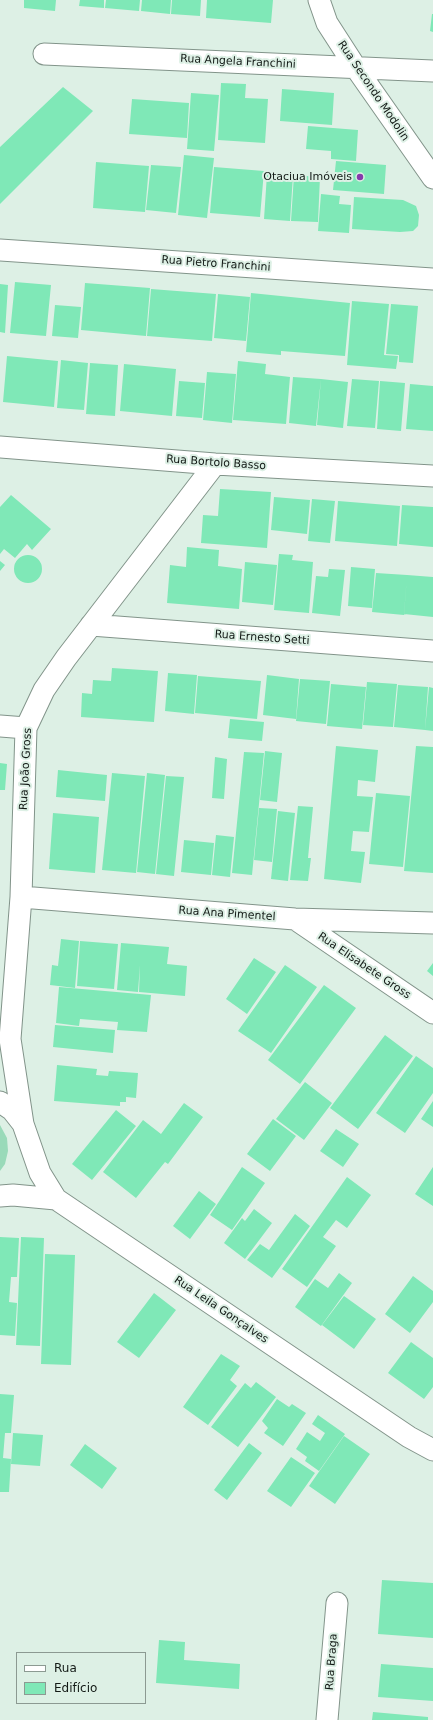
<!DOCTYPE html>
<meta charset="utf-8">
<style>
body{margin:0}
#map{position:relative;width:433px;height:1720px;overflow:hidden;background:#ddf0e5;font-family:"DejaVu Sans",sans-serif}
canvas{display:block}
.legend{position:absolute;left:16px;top:1652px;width:130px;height:52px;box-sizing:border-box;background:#ddf0e5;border:1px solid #8c9a92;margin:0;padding:5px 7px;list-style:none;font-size:12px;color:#131a16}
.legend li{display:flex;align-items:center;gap:8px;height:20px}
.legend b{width:20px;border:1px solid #8c9a92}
</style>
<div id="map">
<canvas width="433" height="1720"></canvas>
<ul class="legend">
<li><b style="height:5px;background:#fff"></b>Rua</li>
<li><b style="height:11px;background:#7fe8b7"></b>Edifício</li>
</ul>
</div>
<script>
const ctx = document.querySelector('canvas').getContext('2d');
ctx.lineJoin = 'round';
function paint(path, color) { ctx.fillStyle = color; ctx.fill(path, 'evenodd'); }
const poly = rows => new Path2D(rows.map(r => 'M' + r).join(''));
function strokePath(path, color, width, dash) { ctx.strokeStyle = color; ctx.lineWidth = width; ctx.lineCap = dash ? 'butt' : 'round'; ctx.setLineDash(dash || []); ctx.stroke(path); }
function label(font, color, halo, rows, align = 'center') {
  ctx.font = font + ' "DejaVu Sans",sans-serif'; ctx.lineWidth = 4; ctx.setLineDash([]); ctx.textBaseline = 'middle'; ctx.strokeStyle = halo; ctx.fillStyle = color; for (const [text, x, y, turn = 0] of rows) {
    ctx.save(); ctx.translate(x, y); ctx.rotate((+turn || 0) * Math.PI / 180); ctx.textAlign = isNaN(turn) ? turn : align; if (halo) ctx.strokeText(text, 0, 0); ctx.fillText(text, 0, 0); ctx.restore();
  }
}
const green = poly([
 [0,1125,7,1138,8,1151,5,1164,0,1171]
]);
const building = poly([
 [24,0,56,0,55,11,24,8],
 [80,0,104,0,104,8,79,6],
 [106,0,140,0,139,11,105,8],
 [142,0,171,0,170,14,141,11],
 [172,0,201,0,200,16,171,14],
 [207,0,273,0,271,23,206,18],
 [432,14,433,14,433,32,430,31],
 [221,83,246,84,245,98,268,99,265,143,218,140],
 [63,87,93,111,0,204,0,147],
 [282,89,334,93,332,125,280,121],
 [191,93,219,95,214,151,187,149],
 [132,99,189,103,187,138,129,134],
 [308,126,358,130,356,161,331,159,331,151,306,149],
 [184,155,214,158,207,218,178,215],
 [336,161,386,165,384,194,333,190],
 [96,162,149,166,145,212,93,208],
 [151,165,181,167,176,213,146,210],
 [214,167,264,171,260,217,210,213],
 [267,174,293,175,290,221,264,219],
 [294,175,320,177,318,222,291,221],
 [321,194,340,196,339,204,351,205,349,233,318,231],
 [354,197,403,200,416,206,419,215,418,226,413,231,400,232,352,229],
 [15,282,51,285,46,336,10,333],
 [85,283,150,288,146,336,81,330],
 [0,284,8,285,5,333,0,332],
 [151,289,216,294,212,341,147,336],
 [251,293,350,303,345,356,281,351,281,355,246,352],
 [218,294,250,297,246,341,214,338],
 [352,301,389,304,384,355,398,356,396,369,347,365],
 [391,304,418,306,413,363,399,362,399,355,386,354],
 [55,305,81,307,78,338,52,336],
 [7,356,58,361,54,407,3,402],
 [61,360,88,363,84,410,57,408],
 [238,361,266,364,265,374,290,377,286,424,233,420],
 [90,363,118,365,115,416,86,414],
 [124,364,176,369,172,416,120,411],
 [207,372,236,374,232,423,203,420],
 [293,377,321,379,316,426,289,423],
 [321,379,348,382,343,428,317,425],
 [352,379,379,381,375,428,347,426],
 [179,381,205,383,202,418,176,416],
 [380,381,405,383,401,431,377,429],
 [410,384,433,386,433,431,406,429],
 [220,489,271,492,267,548,201,543,203,515,218,516],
 [11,495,51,529,32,550,27,544,15,558,4,549,0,554,0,507],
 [274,497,310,500,307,534,271,530],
 [312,499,335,501,330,543,308,541],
 [338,501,400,506,397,546,335,541],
 [402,505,433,507,433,547,399,544],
 [187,547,219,550,218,566,242,569,239,609,167,603,170,565,186,567],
 [279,554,293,555,292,560,313,562,309,613,274,610],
 '14 569a14 14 0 1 1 28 0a14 14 0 1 1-28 0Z',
 [0,561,5,565,0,571],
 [245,562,277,565,273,605,242,602],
 [351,567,375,569,372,608,348,606],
 [329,569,345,570,340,616,312,613,316,576,328,577],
 [376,573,407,575,404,615,372,612],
 [407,575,433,577,433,617,404,614],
 [112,668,158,671,154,722,81,717,82,693,92,694,93,680,111,681],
 [168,673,197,675,194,714,165,711],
 [267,675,299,679,296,719,263,715],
 [198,676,261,681,257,719,195,713],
 [300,679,330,681,326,724,296,721],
 [367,682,397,684,393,727,363,725],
 [331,684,366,687,362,729,327,726],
 [398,685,428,687,425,730,394,727],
 [429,687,433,688,433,731,425,730],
 [230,719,264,722,262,741,228,738],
 [336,746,378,750,375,782,358,780,357,796,373,797,369,832,353,831,351,851,365,852,361,883,324,879],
 [416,746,433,747,433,873,404,871],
 [265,751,282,753,277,802,260,800],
 [244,752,264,753,252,875,232,873],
 [215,757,227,759,224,799,212,798],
 [0,763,7,764,5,790,0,790],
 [58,770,107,775,105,801,56,797],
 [112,773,145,776,136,873,102,870],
 [147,773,165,775,155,874,137,872],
 [166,776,184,777,174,876,156,874],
 [376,793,410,796,403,867,369,864],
 [298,806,313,807,308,858,311,858,308,881,290,880],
 [259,808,277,809,272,862,254,860],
 [278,811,295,813,288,881,271,879],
 [53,813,99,817,95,873,49,869],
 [216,835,234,837,230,877,212,875],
 [184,840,214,843,211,875,181,872],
 [61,939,79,941,75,988,50,985,52,965,58,966],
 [80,941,118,944,114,989,77,986],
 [121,943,169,947,167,964,187,966,185,996,139,992,140,965,138,992,117,990],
 [254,958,276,972,247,1014,226,999],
 [433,963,433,976,427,971],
 [285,965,317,987,271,1053,238,1031],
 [324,985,356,1008,300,1084,268,1060],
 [59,987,151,995,147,1032,117,1030,118,1022,80,1019,79,1026,56,1023],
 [55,1025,115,1030,113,1053,53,1047],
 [385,1035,413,1056,358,1129,330,1108],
 [416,1056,433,1068,433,1093,405,1133,376,1113],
 [57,1065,97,1069,96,1075,108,1076,109,1071,138,1073,136,1098,126,1097,126,1102,120,1102,120,1106,54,1101],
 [305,1082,332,1103,304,1140,276,1119],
 [433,1101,433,1127,421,1119],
 [184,1103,203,1117,168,1164,165,1162,136,1198,103,1172,143,1120,161,1134],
 [116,1110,136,1126,92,1180,72,1164],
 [273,1119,296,1136,270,1171,247,1154],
 [336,1129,359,1144,343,1167,320,1151],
 [242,1167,265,1183,232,1230,210,1215],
 [433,1167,433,1206,415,1194],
 [347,1177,371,1195,347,1228,336,1220,323,1237,336,1246,307,1287,282,1269],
 [199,1191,216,1204,190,1239,173,1226],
 [254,1209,272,1223,245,1259,224,1243,242,1218,245,1221],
 [295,1214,310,1226,272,1278,247,1260,260,1244,269,1250],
 [0,1237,19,1238,17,1277,11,1277,9,1302,17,1303,15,1336,0,1335],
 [21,1237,44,1238,40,1346,16,1345],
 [45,1254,75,1255,71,1365,41,1364],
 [339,1273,352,1283,321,1326,295,1307,315,1279,328,1288],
 [413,1276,433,1291,433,1302,410,1333,385,1314],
 [154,1293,176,1310,139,1358,117,1342],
 [344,1296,376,1319,354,1349,322,1325],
 [411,1342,433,1358,433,1387,424,1399,388,1373],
 [221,1354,240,1366,230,1380,237,1386,208,1425,183,1407],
 [256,1382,276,1397,238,1447,211,1427,245,1383,251,1388],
 [0,1394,14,1395,11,1433,5,1433,3,1458,11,1459,9,1492,0,1492],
 [277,1399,289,1407,292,1404,306,1413,283,1446,264,1433,268,1428,262,1421],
 [318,1415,345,1434,319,1471,305,1461,307,1457,296,1449,307,1432,320,1441,325,1433,312,1424],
 [13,1433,43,1435,40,1466,11,1464],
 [344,1436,370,1454,335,1504,309,1486],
 [249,1443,262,1453,227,1500,214,1490],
 [85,1444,117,1468,102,1489,70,1465],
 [291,1457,315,1473,291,1507,267,1491],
 [382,1580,433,1583,433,1638,378,1634],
 [159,1640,185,1642,184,1660,240,1664,239,1689,156,1683],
 [381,1664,433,1668,433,1701,378,1697],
 [373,1712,428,1717,428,1720,372,1720]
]);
const minor = poly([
 [319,0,327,23,356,68,433,178],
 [44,54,433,71],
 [0,250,433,279],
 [0,447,215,464,433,476],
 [91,625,433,651],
 [0,726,26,728],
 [21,897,295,919,433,923],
 [295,919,433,1013],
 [0,1102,12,1110,23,1124],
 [0,1196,13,1195,56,1199,409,1437,433,1450],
 [56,1199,40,1173,23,1124,10,1039,21,897,26,728,44,690,66,658,215,464],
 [327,1720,337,1603]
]);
const markers = [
 [360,177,4,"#853aac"]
];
const streetNames = [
 ["Rua Angela Franchini",238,62,3],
 ["Rua Secondo Modolin",373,91,56],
 ["Rua Pietro Franchini",216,264,4],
 ["Rua Bortolo Basso",216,463,4],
 ["Rua Ernesto Setti",262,638,4],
 ["Rua João Gross",26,769,-87],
 ["Rua Ana Pimentel",227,914,4],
 ["Rua Elisabete Gross",364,966,34],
 ["Rua Leila Gonçalves",221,1310,34],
 ["Rua Braga",332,1662,-86]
];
const poiNames = [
 ["Otaciua Imóveis",352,177]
];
paint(green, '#99dab9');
paint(building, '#7fe8b7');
strokePath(minor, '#82948a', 23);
strokePath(minor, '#fff', 21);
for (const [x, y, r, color] of markers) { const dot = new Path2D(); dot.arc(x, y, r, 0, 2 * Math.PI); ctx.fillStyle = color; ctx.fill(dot); strokePath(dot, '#ddf0e5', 1.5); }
label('11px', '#131a16', '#ddf0e5', streetNames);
label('11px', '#131a16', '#ddf0e5', poiNames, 'right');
</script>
